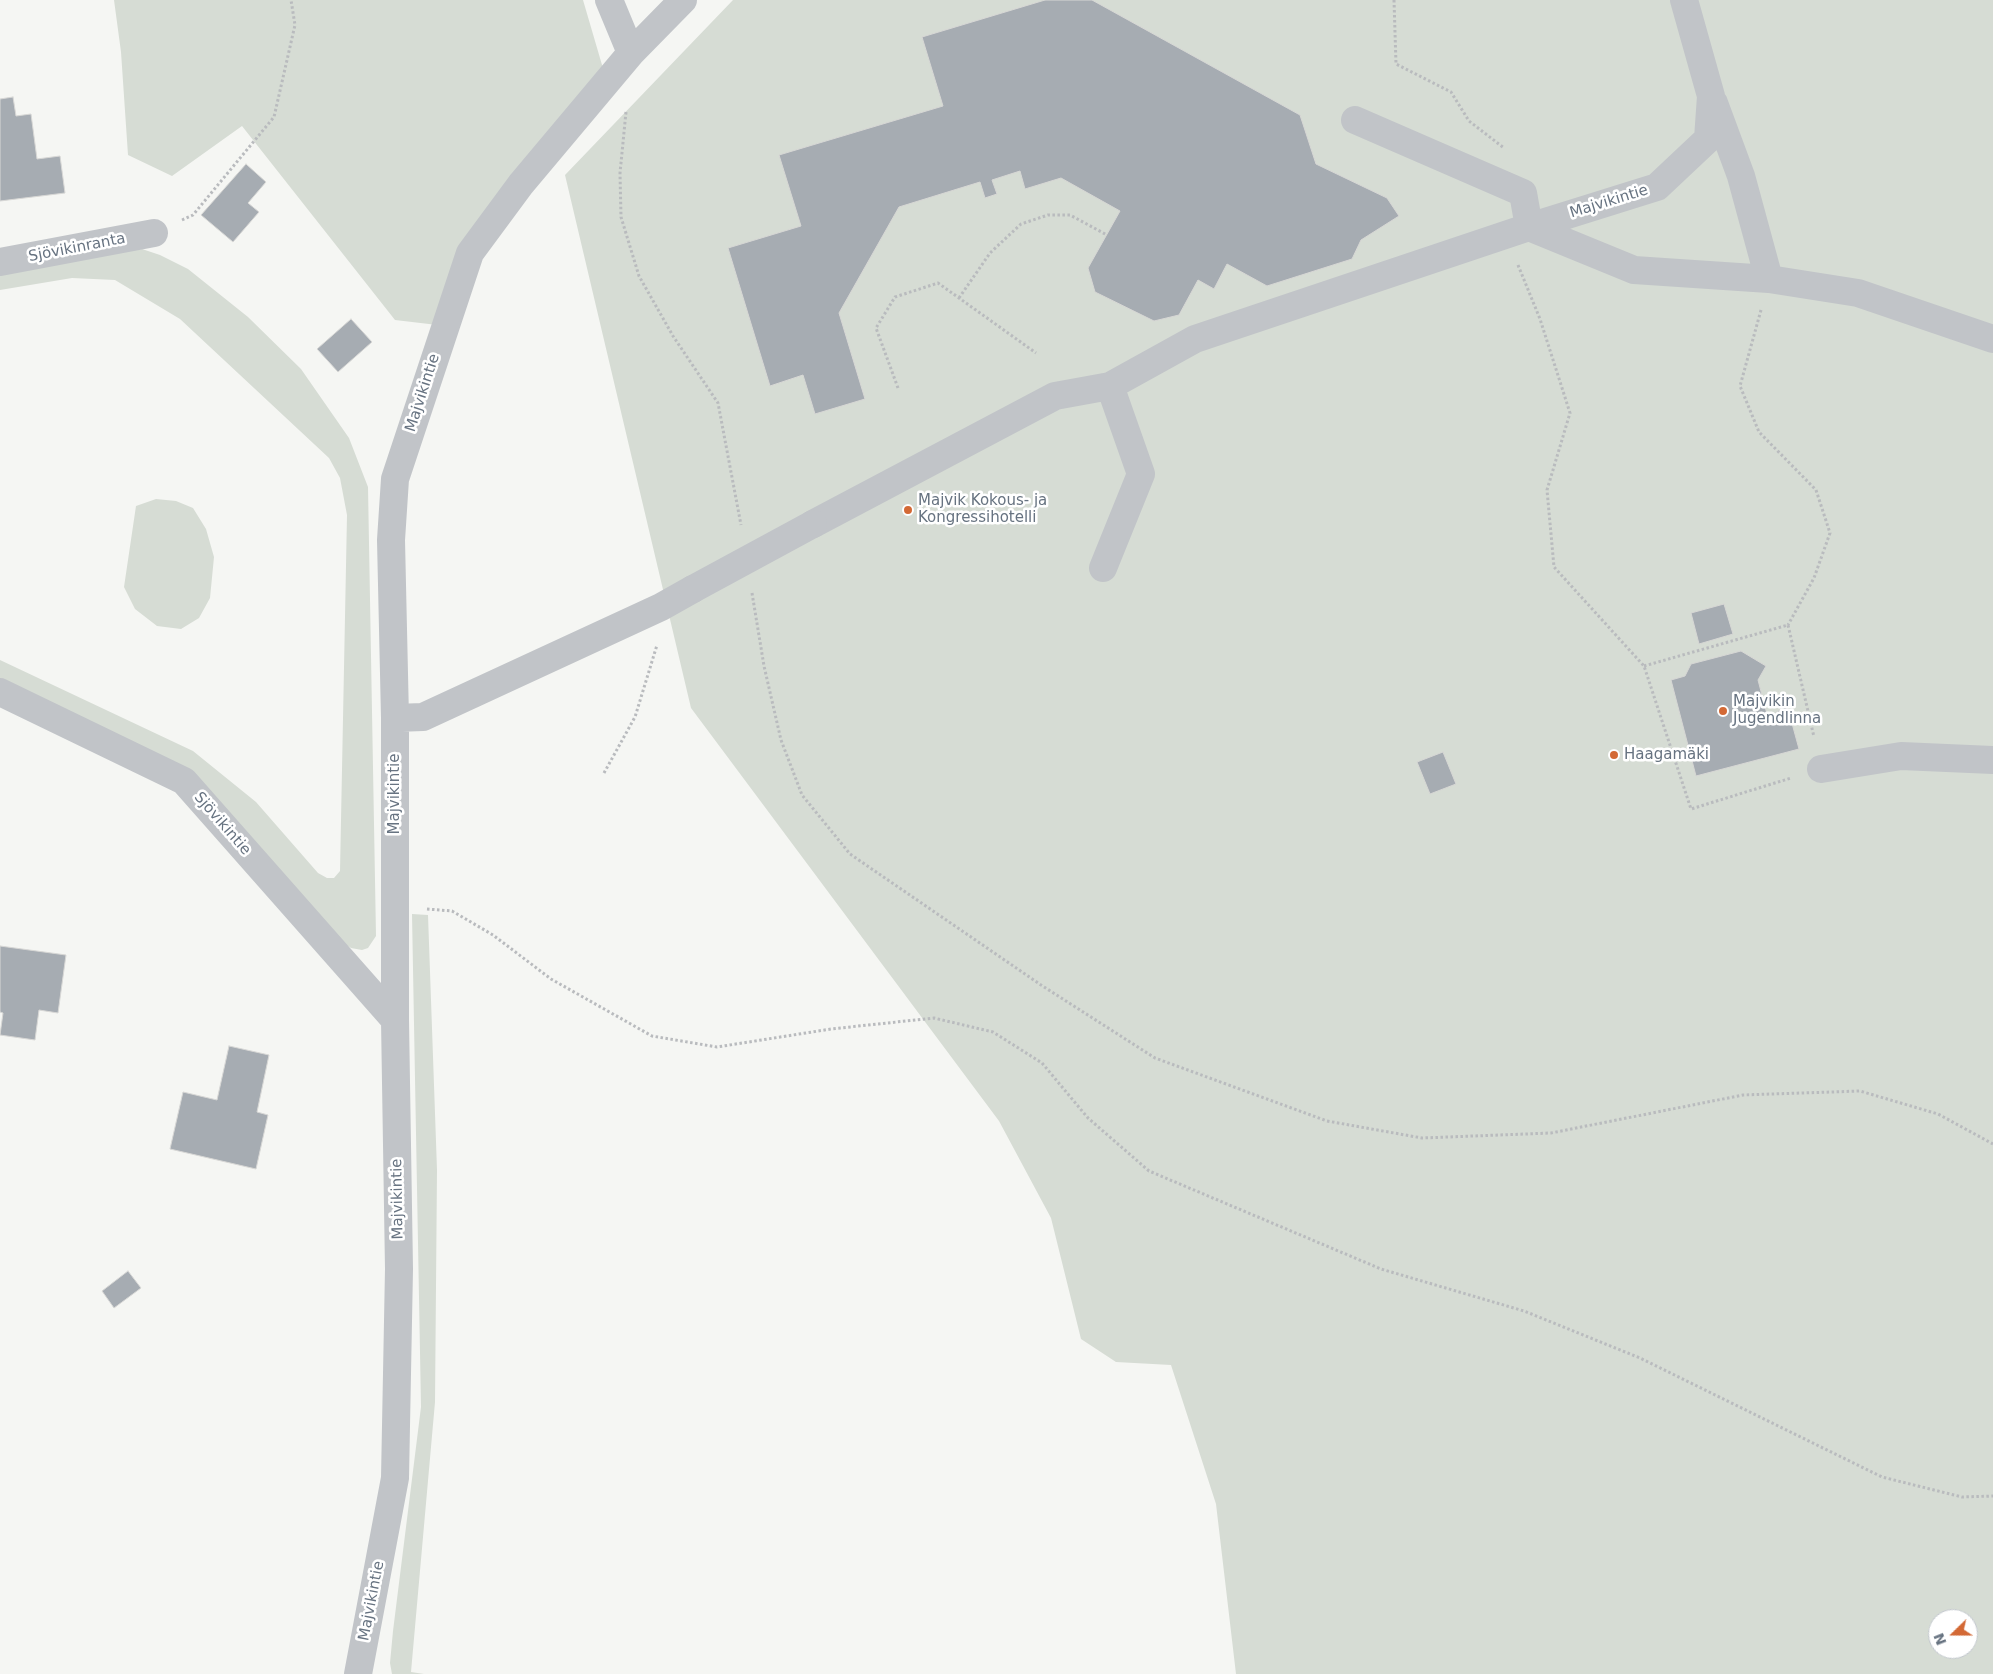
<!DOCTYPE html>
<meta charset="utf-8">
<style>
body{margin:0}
#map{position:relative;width:1993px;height:1674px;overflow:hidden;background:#f5f6f3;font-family:"DejaVu Sans",sans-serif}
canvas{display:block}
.north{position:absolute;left:1928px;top:1609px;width:50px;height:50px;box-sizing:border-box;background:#fff;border:1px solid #c2c7cd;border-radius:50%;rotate:248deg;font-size:14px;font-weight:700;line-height:20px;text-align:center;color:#677381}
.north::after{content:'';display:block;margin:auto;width:18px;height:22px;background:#d36935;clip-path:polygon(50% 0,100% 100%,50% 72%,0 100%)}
</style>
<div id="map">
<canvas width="1993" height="1674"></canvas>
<div class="north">N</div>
</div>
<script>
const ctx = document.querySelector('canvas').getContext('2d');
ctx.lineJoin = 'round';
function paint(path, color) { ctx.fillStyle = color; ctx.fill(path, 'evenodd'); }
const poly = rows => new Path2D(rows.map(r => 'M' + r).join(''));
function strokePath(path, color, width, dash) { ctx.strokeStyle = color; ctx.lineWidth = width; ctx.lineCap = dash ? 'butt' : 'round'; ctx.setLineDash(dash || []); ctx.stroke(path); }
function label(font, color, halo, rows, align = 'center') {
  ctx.font = font + ' "DejaVu Sans",sans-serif'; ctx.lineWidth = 5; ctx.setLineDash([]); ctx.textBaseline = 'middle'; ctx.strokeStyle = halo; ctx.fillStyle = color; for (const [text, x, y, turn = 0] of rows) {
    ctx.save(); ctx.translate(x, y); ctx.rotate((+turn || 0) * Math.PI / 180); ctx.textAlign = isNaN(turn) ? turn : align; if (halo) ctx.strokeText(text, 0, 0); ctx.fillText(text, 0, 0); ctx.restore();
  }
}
const green = poly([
 [114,0,583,0,607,82,509,200,446,326,395,320,242,126,172,176,128,155,121,52],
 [733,0,1993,0,1993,1674,1236,1674,1216,1504,1171,1365,1116,1362,1081,1339,1051,1218,999,1121,691,708,565,175],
 [1938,1619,1968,1619,1968,1649,1938,1649],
 [142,249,160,255,188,269,248,317,301,369,349,438,368,487,376,936,368,948,362,950,351,948,345,944,192,772,0,680,0,660,193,751,256,802,318,873,327,878,334,878,340,871,347,515,340,478,329,458,180,319,115,280,72,278,0,290,0,271],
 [156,499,176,501,193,508,206,529,214,557,210,598,199,618,181,629,157,626,135,609,124,587,136,506],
 [412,914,428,915,437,1170,435,1402,411,1672,424,1674,392,1674,390,1663,393,1631,421,1407]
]);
const building = poly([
 [1045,0,1092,0,1300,115,1316,164,1387,198,1399,216,1361,240,1352,259,1267,286,1227,264,1214,289,1198,280,1179,315,1154,321,1095,292,1088,268,1120,211,1061,178,1025,189,1020,171,992,180,997,194,985,198,980,182,899,207,839,313,865,399,815,414,803,375,770,386,728,248,801,226,779,155,943,106,922,37,1045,0],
 [13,97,16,116,31,114,37,159,60,156,65,193,0,201,0,99,13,97],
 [246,164,266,182,248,203,259,212,233,242,201,215,246,164],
 [351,319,372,342,338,372,317,349,351,319],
 [1724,604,1733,634,1699,644,1691,613,1724,604],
 [1741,651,1766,666,1758,680,1768,718,1787,705,1799,749,1696,776,1671,680,1685,676,1691,664,1741,651],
 [1443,752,1456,784,1430,794,1417,762,1443,752],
 [0,946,66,955,58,1013,39,1010,35,1040,0,1035,3,1013,0,1012,0,946],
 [229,1046,269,1055,257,1112,268,1115,256,1169,170,1149,183,1092,217,1100,229,1046],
 [128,1271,141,1288,114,1308,102,1291,128,1271]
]);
const path = poly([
 [1394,0,1396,64,1451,92,1469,121,1504,148],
 [626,112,620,173,621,217,639,276,673,336,718,403,741,525],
 [182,220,193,215,274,117,295,25,291,0],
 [1518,265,1540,319,1570,413,1547,490,1554,567,1644,666,1691,809,1791,778],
 [959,298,990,253,1021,224,1048,215,1070,215,1107,235],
 [1761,310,1740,386,1759,432,1816,490,1830,533,1814,578,1788,625],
 [898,388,876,328,895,297,938,283,1036,353],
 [752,593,764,666,781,740,802,795,850,854,1041,985,1155,1058,1327,1121,1422,1138,1551,1133,1743,1095,1860,1091,1938,1114,1993,1144],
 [1644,666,1788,625,1814,737],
 [604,773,635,717,657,645],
 [427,909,452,911,493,935,551,979,652,1036,717,1047,831,1029,934,1018,993,1032,1042,1063,1088,1118,1149,1171,1381,1269,1524,1311,1640,1358,1882,1477,1962,1497,1993,1496]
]);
const minor = poly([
 [609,0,631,53],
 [1714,103,1741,176,1769,279],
 [1355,120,1523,193,1529,227],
 [1529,227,1634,270,1769,279,1858,293,1993,339],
 [0,262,154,233],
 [813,524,1055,396,1110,386,1195,339,1529,227,1657,187,1708,139,1711,96,1684,0],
 [1103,568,1141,474,1110,386],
 [0,692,184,781,395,1020],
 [395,718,423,717,661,607,693,589],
 [1821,769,1901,756,1993,760],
 [358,1674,395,1478,399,1269,395,1020,395,718,391,540,395,479,470,253,521,184,631,53,683,0]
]);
const minorBridge = poly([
 [693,589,813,524]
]);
const markers = [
 [908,510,5,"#d36935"],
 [1723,711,5,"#d36935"],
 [1614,755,5,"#d36935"]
];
const streetNames = [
 ["Majvikintie",1609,202,-17],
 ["Sjövikinranta",77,248,-11],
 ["Majvikintie",423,393,-72],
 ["Majvikintie",395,794,-90],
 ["Sjövikintie",222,824,49],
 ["Majvikintie",398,1199,-91],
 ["Majvikintie",372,1601,-79]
];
const poiNames = [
 ["Majvik Kokous- ja",918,501],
 ["Kongressihotelli",918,518],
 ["Majvikin",1733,702],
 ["Jugendlinna",1733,719],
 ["Haagamäki",1624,755]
];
paint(green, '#d6dcd4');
paint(building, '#a6acb2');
strokePath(building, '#d7d7d5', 1);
strokePath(path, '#b9bbbe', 3, [2.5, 2.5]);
strokePath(minor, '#c1c4c8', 28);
strokePath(minorBridge, '#c1c4c8', 28);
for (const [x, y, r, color] of markers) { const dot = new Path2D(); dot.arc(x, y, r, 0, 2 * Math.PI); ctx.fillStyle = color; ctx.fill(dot); strokePath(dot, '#fff', 2); }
label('15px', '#677381', '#fff', streetNames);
label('15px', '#677381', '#fff', poiNames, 'left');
</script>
